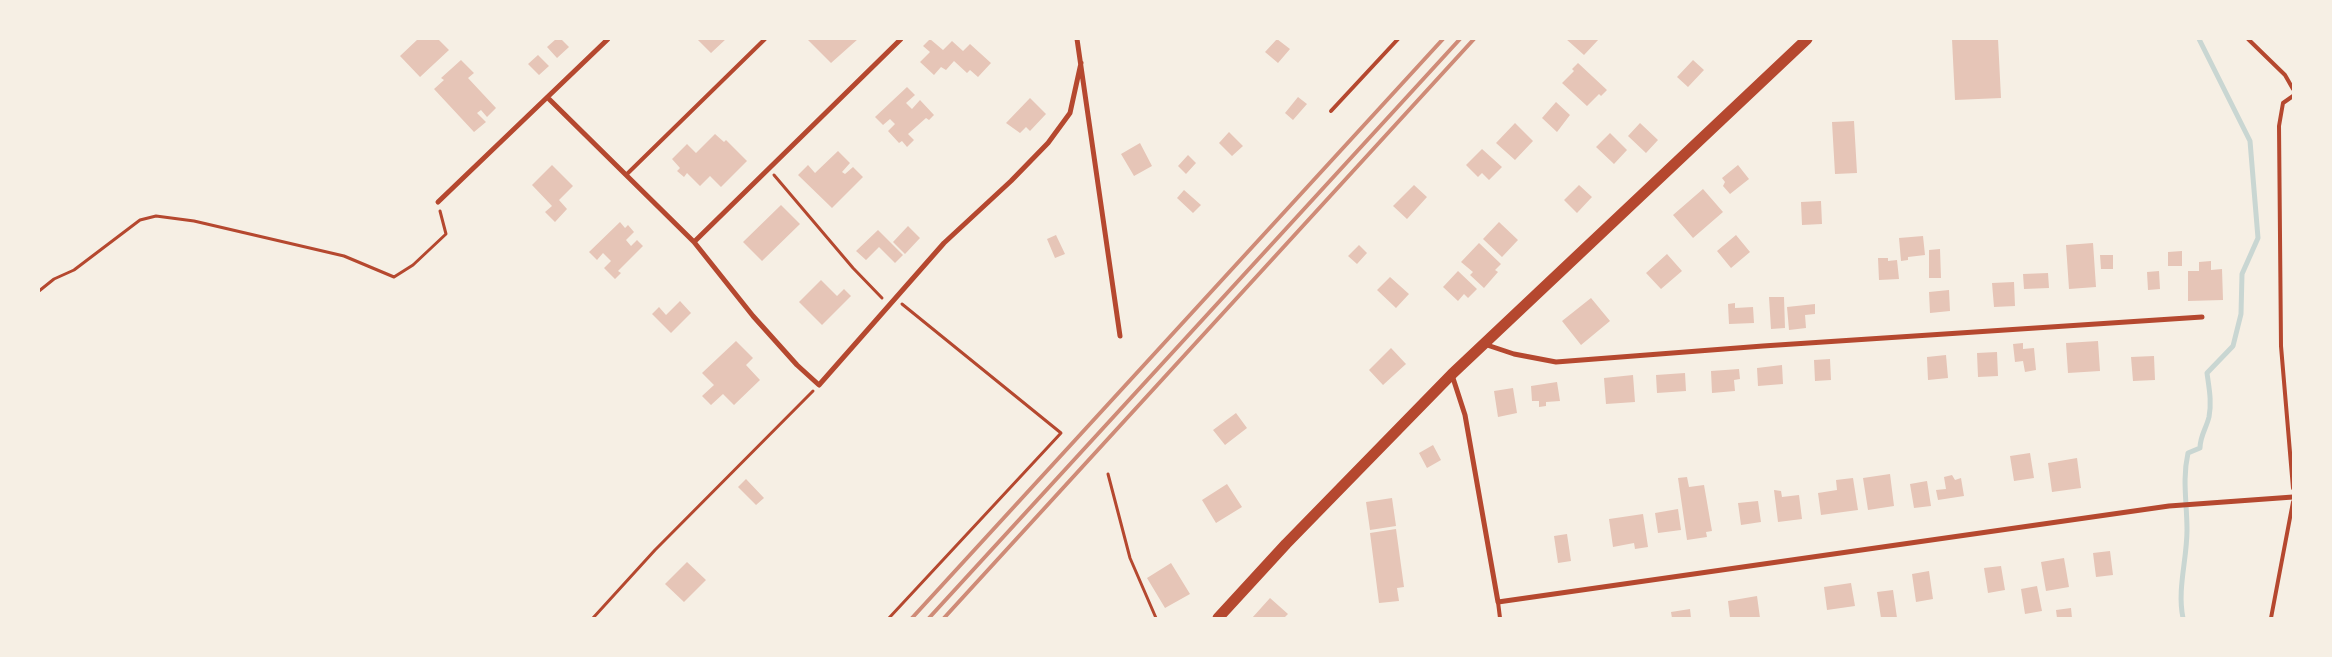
<!DOCTYPE html>
<style>
body{margin:0}
#map{position:relative;width:2332px;height:657px;overflow:hidden;background:#f6efe4;font-family:Lato,sans-serif}
canvas{display:block}
.frame{position:absolute;inset:0;border:40px solid #f6efe4;pointer-events:none}
</style>
<div id="map">
<canvas width="2332" height="657"></canvas>
<div class="frame"></div>
</div>
<script>
const ctx = document.querySelector('canvas').getContext('2d');
ctx.lineJoin = 'round';
function stroke(path, color, width, dash) {
  ctx.strokeStyle = color;
  ctx.lineWidth = width;
  ctx.lineCap = dash ? 'butt' : 'round';
  ctx.setLineDash(dash || []);
  ctx.stroke(path);
}
function paint(path, color) {
  ctx.fillStyle = color;
  ctx.fill(path, 'evenodd');
}
stroke(new Path2D(`
 M2183 618C2177 589 2187 560 2187 530 2187 503 2182 480 2188 453L2200 448C2200 436 2206 429 2209 417 2212 402 2209 388 2207 373L2233 346 2241 314 2242 274 2258 238 2250 141 2199 39`), '#c9d6d2', 5);
paint(new Path2D(`
 M418 39H438L449 50 420 77 400 56Z
 M556 39H561L569 47 557 58 547 47Z
 M697 39H726L711 53Z
 M807 39H858L831 63Z
 M930 39 943 50 952 41 963 51 970 44 991 63 978 77 970 70 967 73 954 61 946 70 941 67 934 75 920 62 930 52 923 46Z
 M1277 39 1290 49 1278 63 1265 52Z
 M1566 39H1599L1584 55Z
 M1952 39H1998L2001 98 1955 100Z
 M538 55 549 66 539 75 528 64Z
 M461 60 474 73 468 78 496 108 487 117 481 110 477 113 486 122 474 132 434 89 444 80 441 78Z
 M1693 60 1704 70 1688 87 1677 77Z
 M1578 63 1607 90 1601 96 1599 94 1587 106 1562 83 1574 71 1572 69Z
 M907 87 915 95 906 103 912 109 920 100 934 115 929 120 926 118 908 134 914 140 907 147 902 141 899 143 888 131 895 124 890 119 883 125 875 117Z
 M1298 97 1307 104 1293 120 1285 113Z
 M1030 98 1046 114 1030 131 1026 127 1020 133 1006 123Z
 M1556 102 1570 115 1557 132 1542 118Z
 M1854 121 1857 173 1835 174 1832 122Z
 M1515 123 1533 141 1515 160 1496 143Z
 M1640 123 1658 140 1646 153 1628 136Z
 M1229 132 1243 146 1232 156 1219 143Z
 M1610 133 1627 150 1614 164 1596 147Z
 M715 134 724 142 726 140 747 161 721 187 710 176 700 186 687 173 684 177 677 171 680 168 672 159 687 144 696 153Z
 M1140 143 1152 166 1134 176 1121 154Z
 M1482 149 1502 167 1489 180 1482 173 1478 177 1466 165Z
 M838 151 850 163 842 172 845 174 853 167 863 177 832 208 798 175 808 165 815 173Z
 M1188 155 1196 163 1186 174 1178 166Z
 M552 165 573 186 559 200 567 209 555 222 545 212 552 206 532 185Z
 M1738 165 1749 179 1730 194 1723 186 1725 182 1722 178Z
 M1414 185 1427 197 1407 219 1393 206Z
 M1579 185 1592 197 1577 213 1564 200Z
 M1703 189 1723 212 1693 238 1673 215Z
 M1184 190 1201 205 1193 213 1177 198Z
 M1821 201 1822 224 1802 225 1801 202Z
 M781 205 800 224 762 261 743 242Z
 M620 222 625 228 628 225 634 232 626 240 631 246 637 240 643 246 618 271 621 273 615 279 604 268 611 261 603 253 597 260 589 252Z
 M1499 222 1518 240 1502 257 1483 239Z
 M908 226 920 238 905 254 893 242Z
 M878 230 903 255 895 263 879 247 866 260 856 251Z
 M1056 235 1065 254 1055 258 1047 239Z
 M1736 235 1750 252 1731 268 1717 251Z
 M1923 236 1925 255 1908 257V260L1901 261 1899 238Z
 M1479 243 1501 264 1495 270 1498 272 1484 288 1470 275 1473 272 1461 262Z
 M2093 243 2096 287 2069 289 2066 245Z
 M1359 245 1367 253 1357 264 1348 256Z
 M1940 249 1941 278H1929V250Z
 M2182 251V266H2168V252Z
 M1667 254 1682 271 1661 289 1646 273Z
 M2100 255H2113V269H2101Z
 M1878 258H1888V261L1897 260 1899 279 1879 280Z
 M2211 261V270L2222 269 2223 300 2188 301V271H2199V262Z
 M1458 271 1477 289 1468 298 1464 294 1458 301 1443 287Z
 M2159 271 2160 289 2148 290 2147 272Z
 M2048 273 2049 288 2024 289 2023 274Z
 M1390 277 1409 294 1396 308 1377 290Z
 M821 280 837 296 844 289 851 296 822 325 799 302Z
 M2014 282 2015 306 1994 307 1992 283Z
 M1949 290 1950 311 1930 313 1929 292Z
 M1769 297H1784L1785 328 1771 329Z
 M1591 298 1610 321 1581 345 1562 321Z
 M680 301 691 313 671 333 652 314 659 307 666 315Z
 M1735 303V308L1753 307 1754 323 1729 324 1728 304Z
 M1815 304V314L1805 315 1806 328 1789 330 1787 307Z
 M736 341 753 358 746 365 760 380 734 405 723 394 711 405 702 396 714 385 702 373Z
 M2098 341 2100 371 2068 373 2066 343Z
 M2023 343V349L2034 348 2036 370 2025 372 2023 361 2015 362 2013 344Z
 M1391 348 1406 364 1383 385 1369 370Z
 M1997 352 1998 376 1978 377 1977 353Z
 M1946 355 1948 378 1928 380 1927 357Z
 M2154 356 2155 380 2133 381 2131 357Z
 M1830 359 1831 380 1815 381 1814 360Z
 M1782 365 1783 384 1758 386 1757 368Z
 M1739 369 1740 379 1734 380 1735 391 1712 393 1711 371Z
 M1685 373 1686 391 1657 393 1656 375Z
 M1633 375 1635 402 1606 404 1604 378Z
 M1557 382 1560 401 1546 402V406L1539 407V401H1532L1531 386Z
 M1513 388 1517 413 1498 417 1494 391Z
 M1236 413 1247 428 1225 445 1213 430Z
 M1433 445 1441 460 1427 468 1419 453Z
 M2030 453 2034 478 2014 481 2010 456Z
 M2077 458 2081 488 2052 492 2048 463Z
 M1890 474 1894 506 1868 510 1863 478Z
 M1952 475 1955 480 1961 478 1964 496 1938 500 1936 490 1946 489 1944 477Z
 M1687 477 1689 487 1704 485 1712 531 1706 532 1707 537 1687 540 1678 478Z
 M1853 478 1858 510 1821 515 1818 493 1837 490 1836 480Z
 M746 479 764 498 756 505 738 487Z
 M1927 481 1931 506 1914 508 1910 484Z
 M1227 484 1242 507 1216 523 1202 500Z
 M1774 490 1781 491 1782 497 1799 495 1802 519 1778 522Z
 M1392 498 1396 526 1370 530 1366 502Z
 M1758 501 1761 522 1741 525 1738 503Z
 M1678 509 1681 530 1658 533 1655 513Z
 M1643 514 1648 547 1635 549 1634 543 1613 547 1609 519Z
 M1396 529 1404 587 1397 588 1399 601 1379 603 1370 533Z
 M1567 534 1571 561 1558 563 1554 536Z
 M2110 551 2113 575 2096 577 2093 553Z
 M2064 558 2069 587 2046 591 2041 562Z
 M687 562 706 580 684 602 665 584Z
 M1171 563 1190 594 1165 608 1147 578Z
 M2001 566 2005 590 1988 593 1984 568Z
 M1929 571 1933 599 1916 602 1912 574Z
 M1851 583 1855 606 1827 610 1824 587Z
 M2037 586 2042 611 2025 614 2021 589Z
 M1893 590 1897 618H1881L1877 592Z
 M1757 596 1760 618H1730L1728 601Z
 M1270 598 1288 614 1284 618H1252Z
 M2071 608 2072 618H2057L2056 610Z
 M1690 609 1691 618H1672L1671 612Z`), '#e6c5b7');
stroke(new Path2D(`
 M774 175 853 268 882 298
 M39 291 54 279 74 270 140 220 156 216 194 221 344 256 394 277 413 265 446 234 440 211
 M1108 474 1130 558 1156 618
 M593 618 655 550 813 391
 M889 618 1061 433 902 304`), '#b5482f', 3);
stroke(new Path2D(`
 M2248 39 2285 75 2293 89
 M2293 96 2283 103 2279 126 2281 346 2293 488
 M1331 111 1398 39
 M627 174 765 39
 M1498 602 1500 618
 M2271 618 2293 502`), '#b5482f', 4);
stroke(new Path2D(`
 M1077 39 1120 336
 M548 98 694 242 753 316 797 365 819 385 944 243 1011 181 1048 143 1070 113 1081 63
 M438 202 608 39
 M694 242 901 39
 M1484 344 1514 354 1556 362 1763 346 2202 317
 M1452 375 1465 415 1498 602 2169 506 2293 497`), '#b5482f', 5);
stroke(new Path2D(`
 M1218 618 1286 544 1452 374 1807 39`), '#b5482f', 11);
stroke(new Path2D(`
 M912 618 1443 39
 M929 618 1460 39
 M944 618 1474 39`), '#cf8b77', 4);
</script>
